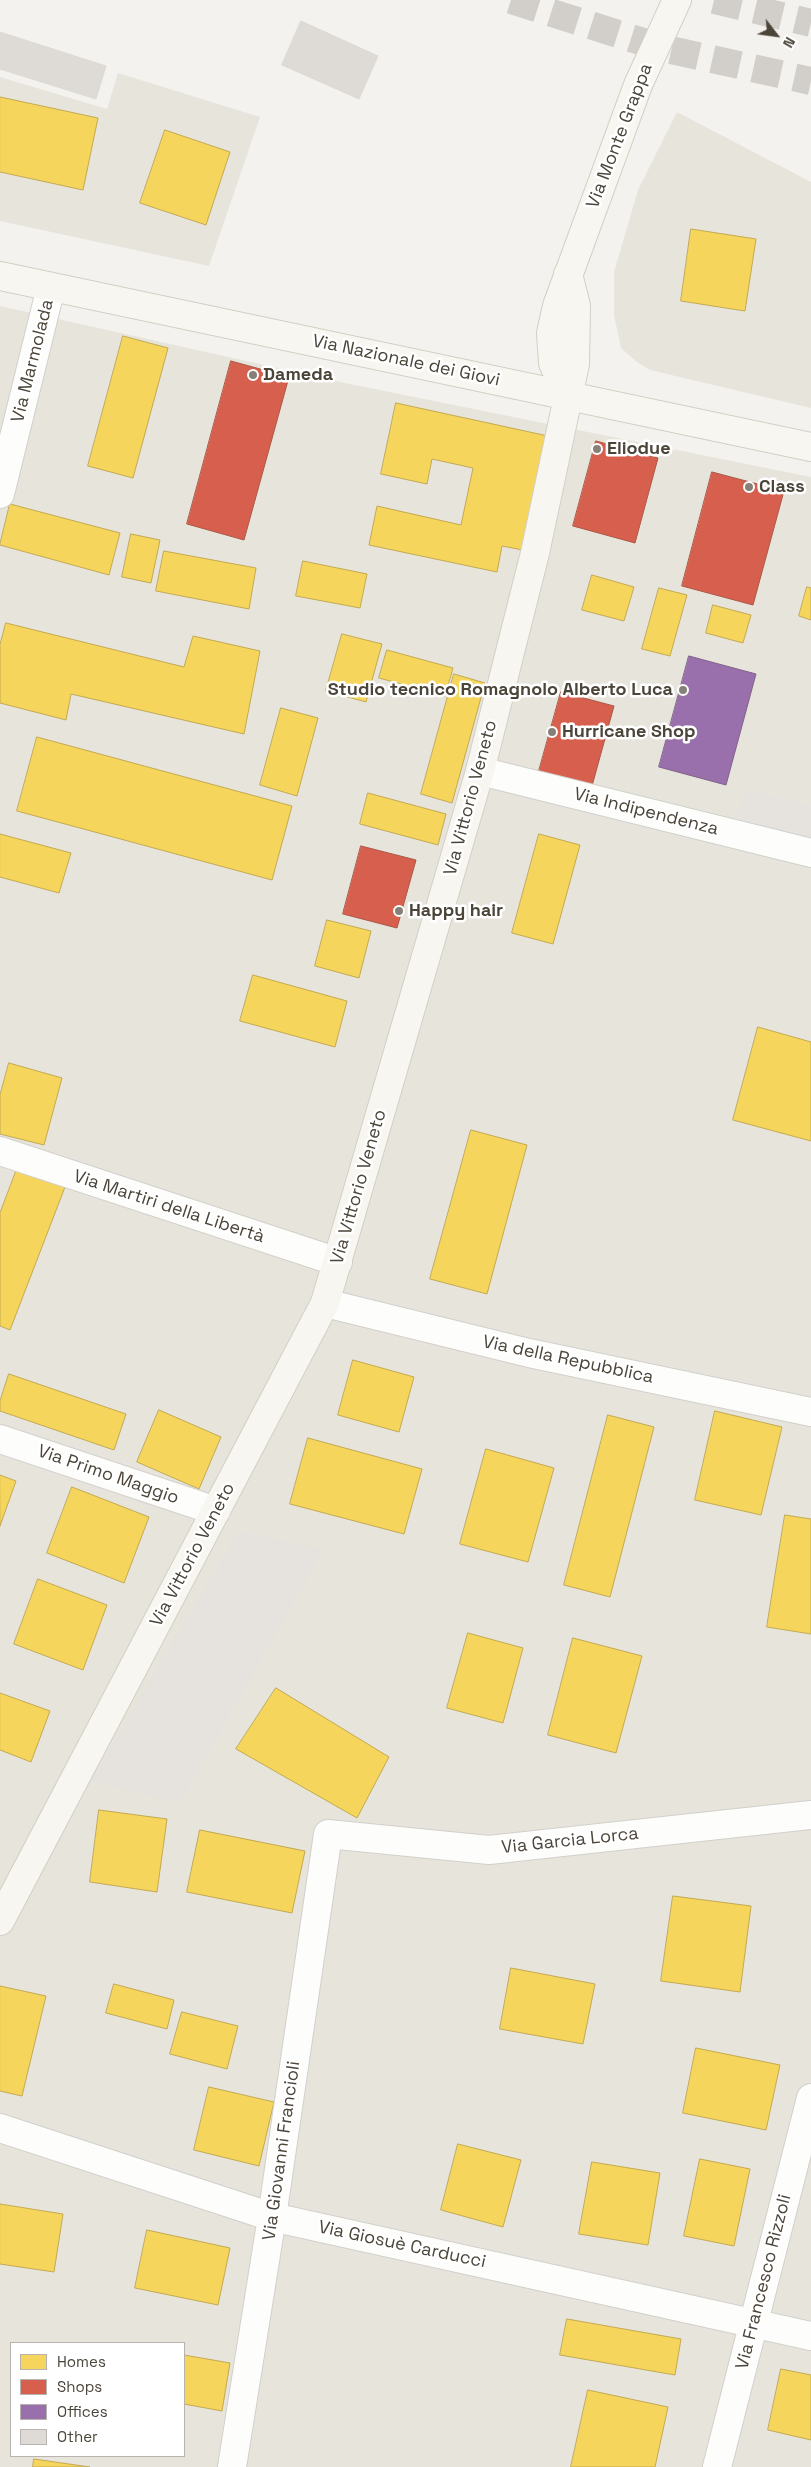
<!DOCTYPE html>
<meta charset="utf-8">
<style>
body{margin:0}
#map{position:relative;width:811px;height:2467px;overflow:hidden;background:#f4f2ee;font-family:"Space Grotesk",sans-serif}
canvas{display:block}
.legend{position:absolute;left:10px;top:2342px;width:175px;height:115px;box-sizing:border-box;background:#fff;border:1px solid #b7b4b0;margin:0;padding:6px 9px;list-style:none;font-size:15px;color:#4b4439}
.legend li{display:flex;align-items:center;gap:10px;height:25px}
.legend b{width:25px;border:1px solid #b7b4b0}
.north{position:absolute;left:751px;top:10px;width:50px;height:50px;-webkit-text-stroke:4px #fff;paint-order:stroke;rotate:120deg;font-size:14px;font-weight:700;line-height:20px;text-align:center;color:#4b4439}
.north::after{content:'';display:block;margin:auto;width:18px;height:22px;background:#4b4439;clip-path:polygon(50% 0,100% 100%,50% 72%,0 100%)}
</style>
<div id="map">
<canvas width="811" height="2467"></canvas>
<ul class="legend">
<li><b style="height:14px;background:#f6d55c"></b>Homes</li>
<li><b style="height:14px;background:#d6604d"></b>Shops</li>
<li><b style="height:14px;background:#9970ab"></b>Offices</li>
<li><b style="height:14px;background:#dedbd6"></b>Other</li>
</ul>
<div class="north">N</div>
</div>
<script>
const ctx = document.querySelector('canvas').getContext('2d');
ctx.lineJoin = 'round';
function paint(path, color) {
  ctx.fillStyle = color;
  ctx.fill(path, 'evenodd');
}
function stroke(path, color, width, dash) {
  ctx.strokeStyle = color;
  ctx.lineWidth = width;
  ctx.lineCap = dash ? 'butt' : 'round';
  ctx.setLineDash(dash || []);
  ctx.stroke(path);
}
function write(font, color, halo, rows, align = 'center') {
  ctx.font = font + ' "Space Grotesk",sans-serif';
  ctx.lineWidth = 5;
  ctx.setLineDash([]);
  ctx.textBaseline = 'middle';
  ctx.strokeStyle = halo;
  ctx.fillStyle = color;
  for (const [text, x, y, turn = 0] of rows) {
    ctx.save();
    ctx.translate(x, y);
    ctx.rotate((+turn || 0) * Math.PI / 180);
    ctx.textAlign = isNaN(turn) ? turn : align;
    if (halo) ctx.strokeText(text, 0, 0);
    ctx.fillText(text, 0, 0);
    ctx.restore();
  }
}
paint(new Path2D(`
 M118 73 260 117 209 266 0 221V77L107 109Z
 M677 112 811 182V408L650 370 637 362 621 348 614 315V272L638 190Z
 M0 306 345 383 811 477V2467H0ZM11 2343H184V2456H11Z`), '#e7e4dc');
paint(new Path2D(`
 M744 789 811 806V844L735 824Z
 M238 1532 324 1549 179 1804 91 1781Z`), '#e6e3df');
const homes = new Path2D(`
 M0 97 98 118 83 190 0 172Z
 M165 130 230 152 206 225 140 203Z
 M691 229 756 239 745 311 681 301Z
 M123 336 168 348 133 478 88 466Z
 M396 403 548 436 523 550 502 546 497 572 369 545 377 506 461 525 473 468 432 459 427 484 381 474Z
 M10 504 120 533 109 575 0 545Z
 M131 534 160 540 151 583 122 577Z
 M164 551 256 568 249 609 156 591Z
 M303 561 367 574 360 608 296 596Z
 M592 575 634 587 624 621 582 610Z
 M807 587 811 588V620L799 616Z
 M659 588 687 595 670 656 642 649Z
 M713 605 751 615 743 643 706 633Z
 M6 623 184 667 193 636 260 651 244 734 71 694 66 720 0 703V645Z
 M342 634 382 644 366 702 326 691Z
 M387 650 453 668 445 696 379 678Z
 M454 674 485 683 452 803 421 794Z
 M281 708 318 718 297 796 260 785Z
 M37 737 292 806 272 880 17 811Z
 M368 793 446 814 438 845 360 824Z
 M0 834 71 853 59 893 0 877Z
 M539 834 580 845 553 944 512 933Z
 M327 920 371 931 359 978 315 966Z
 M253 975 347 1001 335 1047 240 1021Z
 M758 1027 811 1042V1141L733 1120Z
 M9 1063 62 1078 44 1145 0 1134V1095Z
 M471 1130 527 1145 487 1294 430 1279Z
 M17 1169 65 1187 10 1330 0 1326V1213Z
 M353 1360 414 1377 399 1432 338 1415Z
 M9 1374 126 1414 114 1450 0 1411V1401Z
 M159 1410 221 1437 199 1489 137 1462Z
 M715 1411 782 1427 761 1515 695 1500Z
 M608 1415 654 1427 610 1597 564 1585Z
 M308 1438 422 1469 404 1534 290 1504Z
 M486 1449 554 1468 528 1562 460 1544Z
 M0 1475 16 1481 0 1526Z
 M72 1487 149 1517 124 1583 47 1553Z
 M785 1515 811 1519V1634L767 1627Z
 M38 1579 107 1605 83 1670 14 1644Z
 M468 1633 523 1648 503 1723 447 1708Z
 M573 1638 642 1656 616 1753 548 1735Z
 M276 1688 389 1757 357 1818 236 1749Z
 M0 1693 50 1711 31 1762 0 1750Z
 M99 1810 167 1819 157 1892 90 1882Z
 M200 1830 305 1851 292 1913 187 1892Z
 M673 1896 751 1906 740 1992 661 1981Z
 M511 1968 595 1984 583 2044 500 2029Z
 M114 1984 174 2000 167 2029 106 2013Z
 M0 1986 46 1996 22 2096 0 2091Z
 M182 2012 238 2026 227 2069 170 2054Z
 M696 2048 780 2065 766 2130 683 2113Z
 M209 2087 274 2102 259 2166 194 2150Z
 M458 2144 521 2160 503 2227 441 2210Z
 M700 2159 750 2169 734 2246 684 2236Z
 M592 2162 660 2173 648 2245 579 2234Z
 M0 2204 63 2214 54 2272 0 2264Z
 M147 2230 230 2248 218 2305 135 2288Z
 M567 2319 681 2339 675 2375 560 2355Z
 M184 2355 230 2363 222 2411 184 2404Z
 M781 2369 811 2375V2440L768 2430Z
 M588 2390 668 2407 655 2467H571Z
 M34 2459 90 2467H33Z`);
paint(homes, '#f6d55c');
stroke(homes, '#c3aa52', 1);
const shops = new Path2D(`
 M231 361 289 377 244 540 187 524Z
 M596 441 658 458 635 543 573 526Z
 M712 472 784 491 753 605 682 586Z
 M561 692 614 706 592 786 539 771Z
 M361 846 416 860 397 928 343 914Z`);
paint(shops, '#d6604d');
stroke(shops, '#ac5847', 1);
const offices = new Path2D(`
 M689 656 756 674 726 785 659 767Z`);
paint(offices, '#9970ab');
stroke(offices, '#826389', 1);
const building = new Path2D(`
 M301 21 378 56 359 99 282 65Z
 M0 32 106 66 96 99 0 69Z`);
paint(building, '#dedbd6');
stroke(building, '#dcd9d4', 1);
stroke(new Path2D(`
 M511 0 662 48 811 81
 M714 0 811 23`), '#d2cfca', 28, [28, 14]);
const street = new Path2D(`
 M0 494 51 287
 M480 771 811 853
 M0 1151 338 1262
 M325 1303 529 1353 811 1412
 M0 1439 216 1511
 M0 2128 272 2217 811 2336
 M232 2467 272 2217 328 1834 489 1850 811 1815
 M717 2467 811 2098`);
const secondary = new Path2D(`
 M0 276 811 447
 M568 396 553 363 551 333 557 306 638 85 677 0
 M0 1921 325 1303 480 771 535 553 575 364 576 306 568 274`);
stroke(street, '#d2d0cb', 30);
stroke(secondary, '#d3cfc5', 30);
stroke(street, '#fdfdfc', 28);
stroke(secondary, '#f7f6f1', 28);
for (const [x, y, r, color] of [
 [253,375,5,"#868178"],
 [597,449,5,"#868178"],
 [749,487,5,"#868178"],
 [683,690,5,"#868178"],
 [552,732,5,"#868178"],
 [399,911,5,"#868178"]
]) {
  const dot = new Path2D();
  dot.arc(x, y, r, 0, 2 * Math.PI);
  ctx.fillStyle = color;
  ctx.fill(dot);
  stroke(dot, '#fff', 2);
}
write('18px', '#4b4439', '#fff', [
 ["Via Monte Grappa",620,136,-69],
 ["Via Marmolada",33,361,-76],
 ["Via Nazionale dei Giovi",406,361,12],
 ["Via Vittorio Veneto",471,798,-75],
 ["Via Indipendenza",646,812,14],
 ["Via Vittorio Veneto",359,1187,-74],
 ["Via Martiri della Libertà",169,1207,18],
 ["Via della Repubblica",568,1360,12],
 ["Via Primo Maggio",108,1475,19],
 ["Via Vittorio Veneto",193,1555,-62],
 ["Via Garcia Lorca",570,1841,-6],
 ["Via Giovanni Francioli",282,2151,-82],
 ["Via Giosuè Carducci",402,2245,12],
 ["Via Francesco Rizzoli",764,2282,-76]
]);
write('bold 18px', '#4b4439', '#fff', [
 ["Dameda",263,375],
 ["Eliodue",607,449],
 ["Class",759,487],
 ["Studio tecnico Romagnolo Alberto Luca",673,690,"right"],
 ["Hurricane Shop",562,732],
 ["Happy hair",409,911]
], 'left');
</script>
